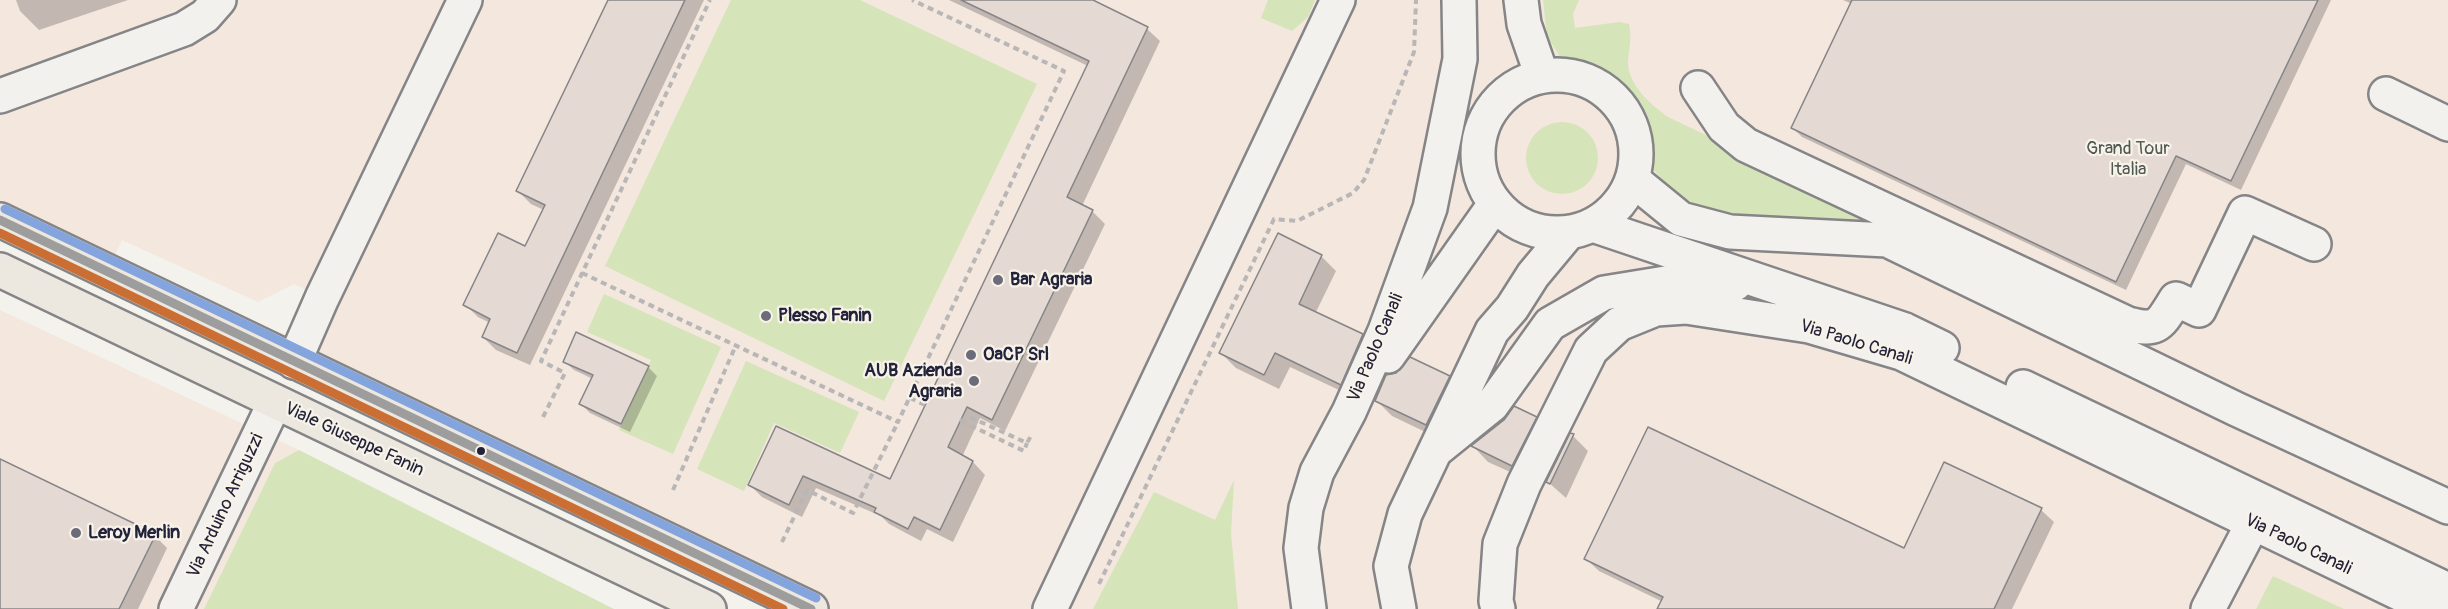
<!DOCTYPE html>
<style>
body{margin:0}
canvas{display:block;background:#f4f2ec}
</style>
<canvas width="2448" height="609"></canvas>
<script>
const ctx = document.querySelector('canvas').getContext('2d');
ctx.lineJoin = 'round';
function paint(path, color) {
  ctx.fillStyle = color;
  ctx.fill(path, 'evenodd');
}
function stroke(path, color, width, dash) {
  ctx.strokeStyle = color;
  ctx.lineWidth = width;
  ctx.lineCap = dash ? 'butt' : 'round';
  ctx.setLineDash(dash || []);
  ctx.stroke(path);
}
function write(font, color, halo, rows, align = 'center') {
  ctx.font = font + ' Pangolin,sans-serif';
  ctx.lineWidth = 4.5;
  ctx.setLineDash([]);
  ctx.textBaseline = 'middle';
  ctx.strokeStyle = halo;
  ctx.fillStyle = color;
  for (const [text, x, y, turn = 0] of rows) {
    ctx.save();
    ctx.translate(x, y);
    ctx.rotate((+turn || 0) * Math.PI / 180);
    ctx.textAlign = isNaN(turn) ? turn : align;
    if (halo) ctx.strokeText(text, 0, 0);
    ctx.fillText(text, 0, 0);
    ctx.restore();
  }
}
paint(new Path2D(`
 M0 0H2448V609H811L294 362 322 298 294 284 258 302 122 240 101 283 0 226Z
 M0 310 299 450 275 463 204 609H0Z`), '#f3e7de');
paint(new Path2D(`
 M731 0H860L1037 84 884 401 605 266Z
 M1268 0H1315L1308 17 1292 31 1261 18Z
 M1543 0H1579L1573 14 1575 28 1619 22 1629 24C1632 37 1629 48 1628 61 1627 84 1651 105 1668 117L1868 212 1872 217 1866 222 1716 216 1674 192 1650 166 1631 114 1618 93 1585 76 1564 63 1547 36Z
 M1526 158a36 36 0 1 1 72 0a36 36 0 1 1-72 0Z
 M604 294 721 347 673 454 619 430 651 360 587 332Z
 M746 361 859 412 840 453 774 423 744 491 697 469Z
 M299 450 614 609H204L275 463Z
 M1234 480 1231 533 1238 609H1093L1154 492 1215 520Z
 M2273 576 2344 609H2256Z`), '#d6e4b9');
paint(new Path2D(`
 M16 0H128L39 30 20 11Z
 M610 0H704L530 365 496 350 483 337 490 323 478 317 465 304 526 248 544 210 531 204 518 191Z
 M949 0H1089L1147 29 1160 41 1082 206 1092 211 1105 224 1005 431 980 418 962 457 973 462 985 475 953 542 927 529 921 541 889 524 881 516 816 488 802 517 762 497 750 485 776 428 891 481 1088 66Z
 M1843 0H2331L2241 190 2186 164 2126 290 1802 137 1793 128 1852 4Z
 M1321 256 1336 271 1315 314 1362 336 1377 350 1356 398 1290 367 1279 389 1236 368 1221 353Z
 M565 362 648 367 657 376 630 432 590 413 581 404 593 379 574 370Z
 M1449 377 1465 393 1442 440 1392 416 1376 400Z
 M1536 418 1551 434 1528 480 1488 462 1473 446Z
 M1573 436 1588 451 1566 498 1548 482Z
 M0 460 155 536 167 548 138 609H0Z
 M2041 510 2054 522 2012 609H1659L1663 602 1599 571 1586 559 1905 550Z`), '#0003');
const building = new Path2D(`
 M608 0H685L517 353 482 337 490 319 463 305 498 233 525 246 545 205 516 191Z
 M961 0H1093L1148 27 1067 197 1093 210 992 420 967 407 948 447 973 461 940 530 914 517 908 529 874 512 876 508 803 476 789 505 748 485 776 426 890 479 1089 61Z
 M1852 0H2318L2231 181 2176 156 2116 282 1791 128Z
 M1278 233 1322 255 1299 304 1363 334 1341 385 1275 353 1264 375 1219 353Z
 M576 332 649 366 621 424 579 404 593 375 563 362Z
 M1410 357 1450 376 1426 425 1375 401 1386 375 1396 373Z
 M1514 406 1537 417 1512 466 1471 446 1504 420Z
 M1648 427 1904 548 1944 462 2042 508 1994 609H1657L1663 597 1584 559Z
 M1570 433 1574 434 1550 484 1546 482Z
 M0 459 156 534 119 609H0Z`);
paint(building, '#e4d9d3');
stroke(building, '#858486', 1.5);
const minor = new Path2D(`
 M1521 0 1524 24 1542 76
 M1478 154a79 79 0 1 1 158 0a79 79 0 1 1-158 0Z
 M1698 88 1724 127 1746 145 2128 324C2159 332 2160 324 2176 299L2199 310 2245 213 2314 244
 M2386 94 2448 124
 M0 96 184 29 205 16 219 0
 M1632 179 1681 219 1730 232 1887 240 2236 409 2448 507
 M1593 225 1905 330 1942 348
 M1388 356 1495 204
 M294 362 322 298 465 0
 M2023 387 2448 590
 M1435 451 1492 405 1550 324 1604 293 1684 280 1735 284
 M176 609 275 402
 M1050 609 1338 0
 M1309 609 1301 548 1306 508 1317 472 1349 412 1385 331 1430 208 1460 59 1459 0
 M1399 609 1391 566 1405 514 1492 331 1512 308 1533 275 1568 233
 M1498 609 1496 601 1500 544 1524 484 1591 350 1619 324 1656 309 1686 307 1809 326 1901 353 2432 609
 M2208 609 2263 504`);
const major = new Path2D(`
 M0 220 811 609
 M0 270 709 609`);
stroke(minor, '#858486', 38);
stroke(major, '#858486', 38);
stroke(new Path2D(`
 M582 273 898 422 1064 71 912 0
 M910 398 925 405
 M543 417 565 373 541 361 710 0
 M960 421 972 418 1027 443 1032 434
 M961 421 1024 451 1027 443
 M673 490 736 345
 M782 542 807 490 853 513 898 422
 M1099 584 1274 219 1297 221 1353 193 1364 180 1414 52 1416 0`), '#b8b6b6', 4, [6, 4.5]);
stroke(minor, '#f2f1ed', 33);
stroke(major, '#ede8df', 33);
stroke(new Path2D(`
 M0 220 811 609`), '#9d9d9d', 9);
stroke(new Path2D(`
 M0 233 783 609`), '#cb6e33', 9);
stroke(new Path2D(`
 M5 209 816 598`), '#83a4dd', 9);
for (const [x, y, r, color] of [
 [998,280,6,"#6c6b79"],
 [766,316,6,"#6c6b79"],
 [971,355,6,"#6c6b79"],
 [974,381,6,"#6c6b79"],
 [481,451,5,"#22223b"],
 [76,533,6,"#6c6b79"]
]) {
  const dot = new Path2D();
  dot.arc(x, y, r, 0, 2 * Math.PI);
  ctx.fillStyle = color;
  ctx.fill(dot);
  stroke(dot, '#f7f3e8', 2);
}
write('18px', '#515954', '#f7f3e8', [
 ["Grand Tour",2128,149],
 ["Italia",2128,170]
]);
write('bold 18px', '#22223b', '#f7f3e8', [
 ["Bar Agraria",1010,280],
 ["Plesso Fanin",778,316],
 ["OaCP Srl",983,355],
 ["AUB Azienda",962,371,"right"],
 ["Agraria",962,392,"right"],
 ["Leroy Merlin",88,533]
], 'left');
write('18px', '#22223b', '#f7f3e8', [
 ["Via Paolo Canali",1856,343,17],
 ["Via Paolo Canali",1376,348,-67],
 ["Viale Giuseppe Fanin",354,440,25],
 ["Via Arduino Arriguzzi",226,506,-65],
 ["Via Paolo Canali",2298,545,26]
]);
</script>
